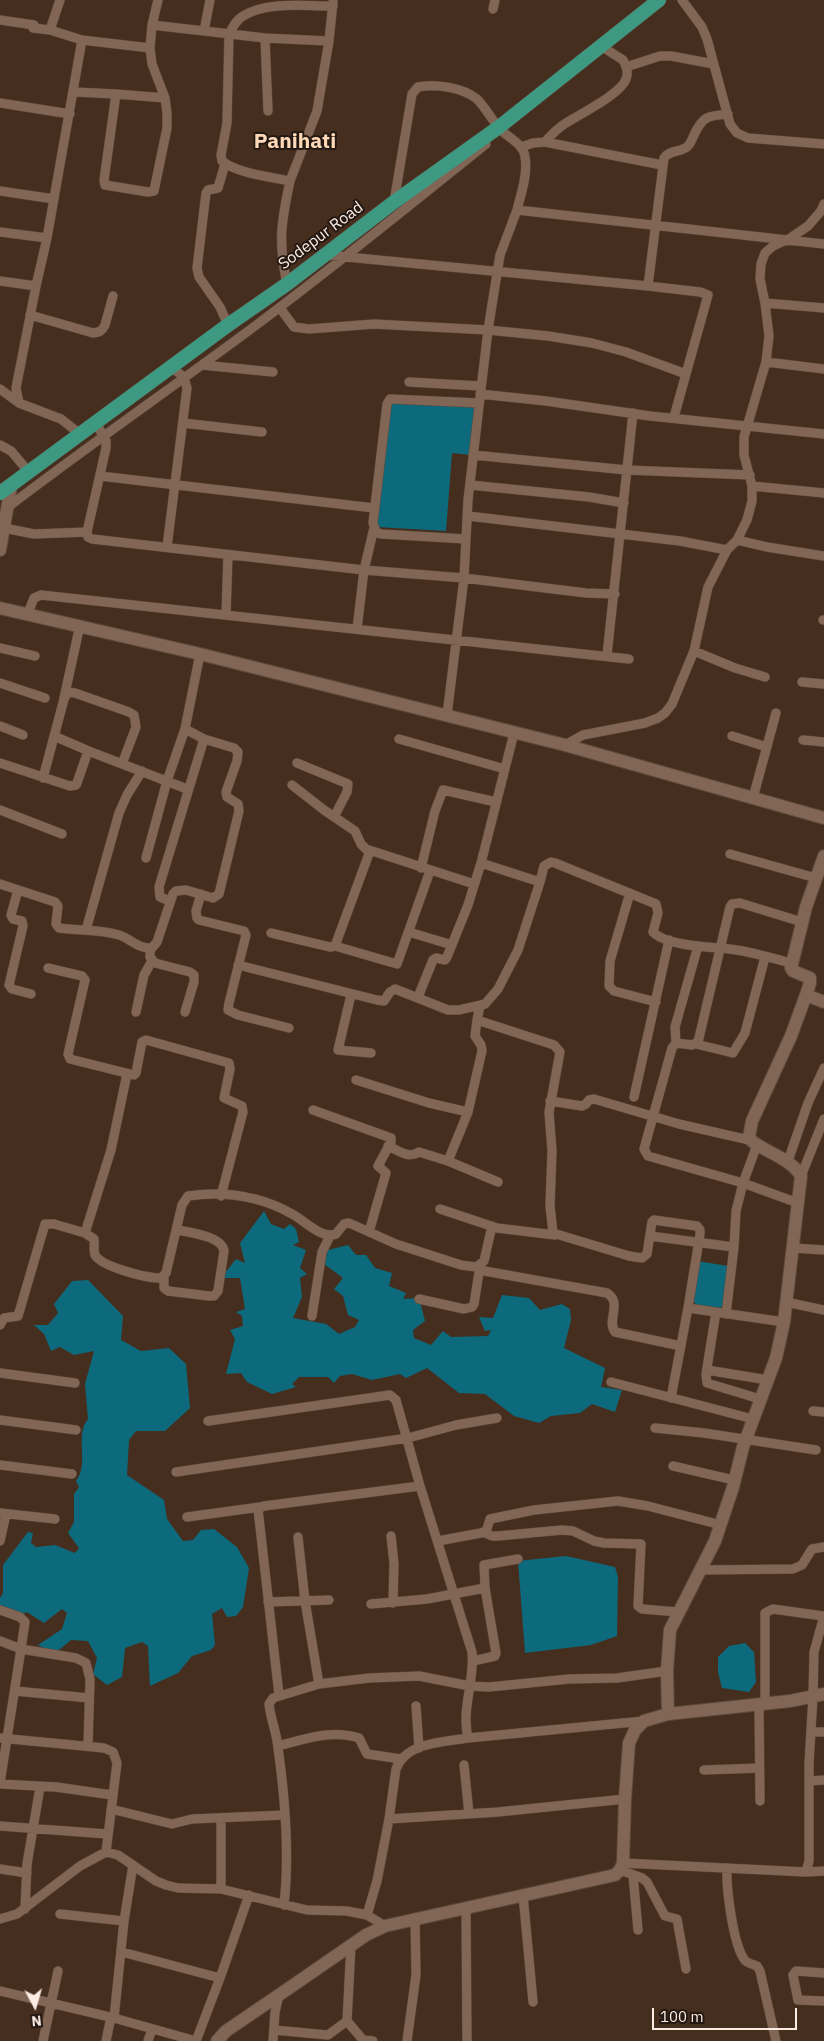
<!DOCTYPE html>
<style>
body{margin:0}
#map{position:relative;width:824px;height:2041px;overflow:hidden;background:#462e1f;font-family:"IBM Plex Sans",sans-serif}
canvas{display:block}
.north{position:absolute;left:10px;top:1981px;width:50px;height:50px;-webkit-text-stroke:4px #241912;paint-order:stroke;rotate:174deg;font-size:14px;font-weight:700;line-height:20px;text-align:center;color:#fcece3}
.north::after{content:'';display:block;margin:auto;width:18px;height:22px;background:#fcece3;clip-path:polygon(50% 0,100% 100%,50% 72%,0 100%)}
.scale{position:absolute;left:652px;top:2008px;width:145px;height:22px;box-sizing:border-box;border:2px solid #fcece3;border-top:0;padding-left:6px;font-size:15px;line-height:18px;white-space:nowrap;color:#fcece3;-webkit-text-stroke:4px #241912;paint-order:stroke}
</style>
<div id="map">
<canvas width="824" height="2041"></canvas>
<div class="north">N</div>
<div class="scale">100 m</div>
</div>
<script>
const ctx = document.querySelector('canvas').getContext('2d');
ctx.lineJoin = 'round';
function paint(path, color) {
  ctx.fillStyle = color;
  ctx.fill(path, 'evenodd');
}
function stroke(path, color, width, dash) {
  ctx.strokeStyle = color;
  ctx.lineWidth = width;
  ctx.lineCap = dash ? 'butt' : 'round';
  ctx.setLineDash(dash || []);
  ctx.stroke(path);
}
function write(font, color, halo, rows, align = 'center') {
  ctx.font = font + ' "IBM Plex Sans",sans-serif';
  ctx.lineWidth = 4;
  ctx.setLineDash([]);
  ctx.textBaseline = 'middle';
  ctx.strokeStyle = halo;
  ctx.fillStyle = color;
  for (const [text, x, y, turn = 0] of rows) {
    ctx.save();
    ctx.translate(x, y);
    ctx.rotate((+turn || 0) * Math.PI / 180);
    ctx.textAlign = isNaN(turn) ? turn : align;
    if (halo) ctx.strokeText(text, 0, 0);
    ctx.fillText(text, 0, 0);
    ctx.restore();
  }
}
paint(new Path2D(`
 M390 403 477 404 471 455 452 453 446 531 377 527Z
 M264 1211 271 1224 284 1229 290 1224 296 1229 299 1242 293 1245 306 1250 300 1268 307 1274 300 1278 302 1297 293 1318 326 1324 339 1334 355 1327 359 1320 348 1315 343 1296 334 1289 343 1278 324 1264 328 1250 348 1245 356 1255H366L375 1268 392 1273 389 1286 406 1293 403 1299 419 1298 425 1321 413 1330 414 1338 431 1345 443 1331 451 1337 488 1336 491 1330 485 1331 479 1317 493 1318 502 1295 529 1298 540 1310 562 1304 570 1309 571 1320 564 1348 605 1368 601 1387 622 1390 615 1412 592 1404 580 1413 551 1416 539 1423 514 1416 485 1394 459 1393 427 1368 406 1378 400 1374 372 1380 352 1374 340 1376 334 1383 328 1377H299L292 1384 296 1387 272 1394 247 1382 241 1373 226 1374 235 1339 230 1330 243 1326 242 1316 236 1312 245 1309 240 1278H221L236 1259 245 1263 240 1243Z
 M697 1261 728 1266 724 1305 717 1310 697 1306 691 1297Z
 M88 1280 123 1316 121 1340 141 1351 169 1348 186 1364 190 1408 165 1431H136L129 1440 127 1475 164 1500 167 1519 183 1541 193 1540 201 1530 214 1529 237 1547 249 1568 243 1607 236 1616 227 1617 222 1608 212 1614 215 1645 211 1650 192 1656 178 1673 150 1686 148 1646 142 1642 125 1648 122 1677 107 1685 93 1674 97 1658 88 1641 71 1640 54 1654 38 1645 62 1629 67 1613 62 1609 44 1623 27 1612 18 1616 10 1608 0 1607V1598L3 1593V1565L28 1532 33 1533 31 1543 36 1547 55 1545 75 1553 79 1548 68 1533 74 1522V1494L79 1487 76 1481C90 1463 74 1436 88 1419L85 1384 94 1351 74 1355 60 1347 51 1351 44 1334 34 1325H48L58 1313 54 1304 72 1281Z
 M566 1556 615 1567 618 1577 617 1636 591 1645 525 1653 518 1561Z
 M745 1643 754 1652 756 1682 749 1692 722 1688 718 1672V1657L729 1646Z`), '#0d6a7d');
const street = new Path2D(`
 M682 0 702 27 707 39 730 124 737 133 748 138 824 144
 M493 9 495 0
 M0 20 34 25 33 28 50 30
 M152 25 265 38 329 41 317 111 290 181
 M204 31 210 0
 M265 38 268 111
 M82 40 150 48 152 25 158 0
 M329 41 333 2
 M626 67 660 56H671L714 64
 M74 92 116 94 104 180 105 185 148 192 154 191 167 128V113L165 98 152 64 150 48
 M116 94 165 98
 M0 103 70 114
 M545 142C551 135 558 128 566 123 580 114 621 94 626 79 629 72 626 66 623 60L601 46
 M521 147 533 143 545 142 662 165
 M225 164 218 188 208 190 206 193 197 268 199 277 220 307 228 325
 M0 191 54 199
 M394 202 412 94 418 87C436 84 462 87 477 99 487 109 493 123 503 132 512 139 524 146 525 157 528 174 521 194 517 210L824 244
 M0 232 47 238
 M326 255 648 286 664 158C670 149 681 153 688 146 691 143 692 139 694 135 703 116 707 116 728 114
 M0 281 36 286 16 388 19 403 61 419 80 434
 M287 284C278 242 281 223 290 181 271 177 236 173 222 161L221 155 227 123 229 34C233 27 236 20 243 16 266 1 307 6 333 6
 M36 286 47 238 82 40 50 30 60 0
 M648 286 700 292 708 295 674 417
 M765 303 824 308
 M280 308 294 327 309 329 374 324 488 330 548 336 592 343 626 352 686 374
 M30 315 93 333C100 332 102 331 105 325L113 296
 M766 362 824 369
 M202 365 273 372
 M409 382 481 386
 M0 389 19 403
 M480 394 546 401 650 416 824 434
 M96 423 106 441V448L87 532 88 537 92 539 364 570 464 578 586 593 615 594
 M183 423 262 432
 M0 445 11 451 29 472
 M473 455 627 470 750 475
 M100 476 374 508
 M470 485 589 497 624 503
 M752 486 824 493
 M8 507C89 445 173 387 255 326 334 267 410 205 486 144
 M468 516 680 541 727 550
 M4 528 34 534 87 532
 M466 539 381 534 376 532 373 523 387 404 390 399 479 403
 M737 540 767 547 824 556
 M167 547 187 388C184 376 181 373 170 368
 M28 613 34 598 41 595 629 659
 M226 615 228 555
 M823 620H824
 M357 629 364 570 374 528
 M0 648 35 656
 M694 651 735 668 765 677
 M607 655 633 413
 M802 682 824 684
 M0 683 45 698
 M64 698 80 625
 M447 715 464 578 468 500 488 330 500 255 517 210
 M0 726 23 735
 M514 733 481 863 540 882 544 866 551 862 555 863 656 904 658 913 653 932C666 946 711 947 729 949 750 951 771 958 791 963
 M54 736 91 752
 M732 736 767 747
 M399 739 505 769
 M803 740 824 742
 M565 745 583 735 645 723 658 718 665 713 672 704 694 651 708 587 727 550 737 540 747 520 752 501V486L744 455V437L766 362 769 336 765 303 760 279 761 264 765 253 773 246 789 239 808 226 821 211 824 204
 M0 763 70 786 76 785 77 783 87 754 91 752 187 789
 M297 763 348 784 347 792 334 817
 M43 778 64 699 68 692 75 693 129 712 134 715 136 727 122 764
 M292 785 324 810 355 831 361 844 366 849 474 884
 M753 798 776 713
 M0 810 62 834
 M730 854 816 878
 M146 858 167 781 185 729
 M421 868 435 811 443 790 496 802
 M0 884 55 902 58 906 56 924 59 928C78 931 100 929 119 935 131 939 138 949 152 948L157 942 173 894 176 891 186 890 213 898 219 894 239 811 238 804 227 797 226 792 237 761 238 752 234 748 204 739 185 729 200 654
 M18 890 11 915 13 919 22 921 23 926 9 985 12 989 31 994
 M630 893 610 961 609 986 614 991 656 1002
 M201 894 196 911 197 918 199 920 244 931 246 935 229 1003 228 1010 238 1015 289 1028
 M170 901 160 897 159 887 204 739
 M86 930 119 813 127 795 142 771
 M409 932 452 945
 M271 933 330 947 335 946 370 851
 M335 946 397 964 430 871
 M150 948V957L155 963 190 972 194 975V982L185 1012
 M238 965 377 1000 384 1001 390 992 395 989 448 1010H459L485 1004 498 989 518 950 540 882
 M48 968 82 976 85 980 68 1054 70 1059 134 1075 136 1073 142 1042 146 1040 229 1063 230 1069 224 1098 242 1106 243 1112 221 1196
 M351 995 338 1050 371 1053
 M418 997 433 960 436 958 445 960 447 957 468 905 481 863
 M480 1006 477 1020 554 1045 560 1052 549 1112 552 1151 550 1206 553 1233 629 1256 642 1258 647 1254 652 1222 654 1220 697 1226 700 1230V1234L688 1308 784 1322
 M136 1012 144 975 152 961
 M477 1020 475 1036 481 1045 482 1051 468 1112 448 1161 498 1182
 M676 1043 675 1027 698 946
 M696 1044 733 1053 745 1033 765 957
 M356 1080 429 1103 468 1112
 M634 1097 669 940
 M550 1101 582 1106 586 1104 589 1100 594 1099 679 1124 749 1140
 M313 1110 391 1138V1142L378 1166 386 1173 369 1232
 M757 1145 743 1183 648 1156 644 1149 672 1048 676 1043 692 1045 698 1042 730 907 732 904 740 903 802 922
 M388 1146C400 1151 408 1159 419 1152L448 1161
 M788 1161 808 1103 824 1068
 M801 1176 824 1119
 M440 1209 497 1228 555 1235
 M85 1233 94 1239C95 1244 93 1250 95 1255 102 1267 144 1277 157 1278H161L166 1273 182 1205 188 1196C224 1191 260 1196 292 1214 304 1220 322 1240 336 1234L344 1224 349 1223 396 1244 461 1265 476 1267 484 1261 492 1226
 M650 1236 734 1247
 M793 1248 824 1250
 M479 1270 607 1293C623 1303 606 1320 615 1332L681 1346
 M164 1276V1288L168 1291 209 1296H214L218 1291 224 1251C222 1236 191 1233 178 1230
 M419 1299 464 1309 472 1307 474 1304 480 1266
 M786 1302 824 1310
 M716 1312 706 1374 707 1383 760 1399
 M726 1314 734 1247 736 1211 743 1183 798 1203
 M312 1316 322 1252 330 1236
 M0 1325 4 1318 18 1316 45 1224H54L85 1233 111 1150 127 1074
 M707 1370 768 1380
 M0 1373 75 1383
 M611 1382 753 1419
 M671 1398 688 1308
 M813 1411 824 1412
 M0 1420 76 1430
 M208 1421 390 1395 396 1400 420 1486 472 1652C475 1681 461 1708 468 1738L644 1721
 M655 1428 704 1433 816 1450
 M0 1465 72 1474
 M673 1466 734 1480
 M176 1472 408 1438 456 1425 497 1418
 M0 1513 55 1519
 M187 1517 260 1507
 M483 1532 492 1536H498L562 1530 573 1531 594 1541 604 1543 641 1544 638 1606 642 1609 678 1612
 M391 1536 394 1564 393 1603
 M298 1537 305 1601 319 1684
 M0 1541 6 1514
 M438 1541 486 1532 490 1519 534 1510 618 1501 648 1506 721 1525
 M701 1570 793 1569 802 1565 812 1549 824 1547
 M268 1602 329 1600
 M371 1604 427 1599 485 1588
 M0 1610 20 1617 25 1622 21 1649 76 1658 86 1663 90 1679 88 1746
 M0 1641 21 1649 0 1783
 M473 1661 495 1656 496 1653 485 1588 484 1565 518 1559
 M15 1691 89 1698
 M279 1695 258 1509 264 1506 420 1486
 M765 1703V1613L773 1609 823 1616
 M759 1704 760 1801
 M416 1706 419 1748
 M811 1732H824
 M0 1738 104 1748 113 1752 117 1763 106 1852
 M278 1746C305 1739 331 1729 359 1738L367 1754 401 1759
 M464 1765 469 1814
 M704 1770 759 1768
 M809 1781 824 1780
 M0 1784 56 1787 112 1795
 M111 1809 172 1824 192 1819 285 1815
 M389 1819 498 1812 625 1799
 M0 1826 107 1834
 M623 1863 806 1872 809 1861V1764L813 1696 814 1652 824 1616
 M727 1868C726 1888 733 1943 744 1959 747 1964 753 1964 757 1966L760 1971 776 2041
 M0 1869 27 1873
 M620 1870 642 1878 647 1882 665 1916 677 1919 686 1969
 M806 1872 824 1871
 M633 1875 638 1930
 M221 1889V1818
 M523 1895 533 2002
 M284 1905C290 1851 285 1795 277 1741 275 1728 270 1716 269 1704L273 1698 319 1684 369 1678 419 1676 470 1686 489 1687 569 1679 617 1678 667 1671
 M466 1907 467 2041
 M25 1909 27 1864 40 1787
 M60 1914 124 1921 133 1865
 M367 1915 377 1881 389 1819 396 1769C406 1742 443 1742 468 1738
 M0 1919 17 1914 80 1866 106 1852 118 1855 156 1881 166 1885 178 1888 221 1889 307 1910 347 1911 367 1915 385 1926
 M122 1952 220 1978 249 1895
 M824 1973 796 1971 793 1975 798 2000 824 2001
 M0 1991 114 2018 196 2041
 M114 2018 124 1921
 M347 2021 351 1945
 M274 2030 328 2035 347 2021 363 2040 373 2041
 M43 2041 58 1971
 M106 2041 111 2017
 M148 2041 152 2029
 M196 2041 220 1978
 M273 2041 275 2012 279 1995
 M407 2041 416 1975 415 1918`);
const secondary = new Path2D(`
 M0 550 11 486
 M0 608 200 654 565 745 824 818
 M824 856 806 907 791 968 793 971 810 978V983L806 995 824 1002
 M668 1714 667 1671 670 1630 715 1541 733 1487 743 1447 776 1358 784 1322 801 1176C790 1156 753 1148 749 1137L752 1121 791 1036 806 995
 M217 2041 226 2031 279 1995 366 1935 385 1926 615 1875 620 1870 623 1863 625 1799 629 1743 635 1730 644 1721 668 1714 790 1701 824 1694`);
const primary = new Path2D(`
 M0 493 228 325 287 284 394 202 499 127 659 0`);
stroke(street, '#5d493c', 10);
stroke(secondary, '#5d493c', 14);
stroke(primary, '#5d493c', 15);
stroke(street, '#816655', 9);
stroke(secondary, '#816655', 12);
stroke(primary, '#3e9982', 14);
write('16px', '#fcece3', '#241912', [
 ["Sodepur Road",321,236,-37]
]);
write('bold 21px', '#fed9b8', '#241912', [
 ["Panihati",295,142]
]);
</script>
